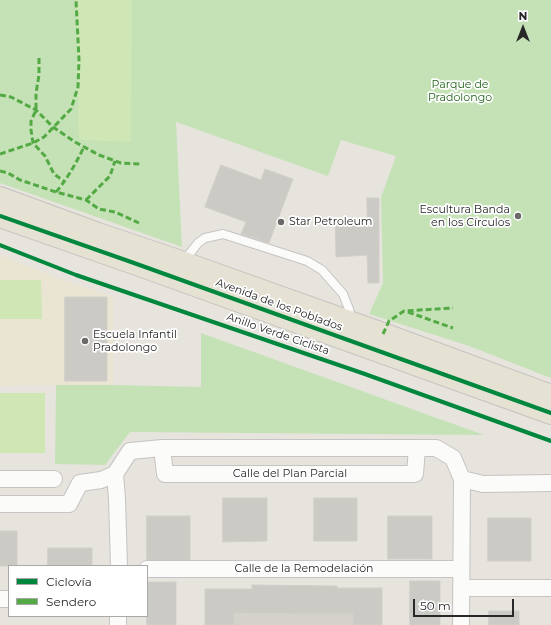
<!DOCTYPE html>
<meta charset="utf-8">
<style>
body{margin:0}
#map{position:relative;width:551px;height:625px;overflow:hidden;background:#e7e4de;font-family:Montserrat,sans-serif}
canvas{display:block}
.legend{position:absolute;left:8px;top:565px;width:140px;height:52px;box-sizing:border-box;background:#fff;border:1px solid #a9a9a9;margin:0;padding:5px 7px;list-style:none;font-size:12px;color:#282828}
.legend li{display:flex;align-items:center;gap:8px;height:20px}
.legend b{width:20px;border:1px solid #a9a9a9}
.north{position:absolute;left:503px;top:8px;width:40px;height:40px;-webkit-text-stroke:3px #fff;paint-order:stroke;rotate:0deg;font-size:11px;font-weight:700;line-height:16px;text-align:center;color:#282828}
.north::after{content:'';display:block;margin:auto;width:14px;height:18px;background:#282828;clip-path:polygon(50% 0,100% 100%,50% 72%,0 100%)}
.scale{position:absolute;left:413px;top:599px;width:101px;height:18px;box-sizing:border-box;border:2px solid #282828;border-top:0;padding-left:5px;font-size:12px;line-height:14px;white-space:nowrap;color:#282828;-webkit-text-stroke:3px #fff;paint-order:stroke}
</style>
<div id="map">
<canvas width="551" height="625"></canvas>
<ul class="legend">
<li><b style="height:5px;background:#00873e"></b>Ciclovía</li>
<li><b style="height:5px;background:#53aa44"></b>Sendero</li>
</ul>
<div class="north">N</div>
<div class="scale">50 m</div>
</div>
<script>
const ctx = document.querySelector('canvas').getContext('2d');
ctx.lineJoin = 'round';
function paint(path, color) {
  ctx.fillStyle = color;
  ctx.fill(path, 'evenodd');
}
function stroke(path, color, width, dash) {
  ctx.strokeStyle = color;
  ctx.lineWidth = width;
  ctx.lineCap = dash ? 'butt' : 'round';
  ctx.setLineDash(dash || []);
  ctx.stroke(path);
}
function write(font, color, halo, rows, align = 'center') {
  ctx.font = font + ' Montserrat,sans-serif';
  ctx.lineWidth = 3.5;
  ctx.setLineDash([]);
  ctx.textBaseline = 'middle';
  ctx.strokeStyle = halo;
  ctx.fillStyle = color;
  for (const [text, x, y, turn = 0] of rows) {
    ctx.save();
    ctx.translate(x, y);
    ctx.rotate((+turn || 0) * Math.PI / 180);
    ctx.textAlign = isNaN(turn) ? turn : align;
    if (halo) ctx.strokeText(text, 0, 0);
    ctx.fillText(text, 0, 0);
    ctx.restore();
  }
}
paint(new Path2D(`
 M0 255 55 277 113 297V385L0 386Z`), '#eae5d2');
paint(new Path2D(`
 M0 0H551V378L469 346 369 314 383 283 381 197 396 156 341 140 328 176 176 122 182 247 0 183Z
 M201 333 484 435 130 432 105 465 55 464 56 385H113L201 387Z`), '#c5e2b7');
paint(new Path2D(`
 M76 0H132L131 142 79 140Z
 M0 280H41L42 319H0Z
 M0 393H45V453H0Z`), '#cfe6b5');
paint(new Path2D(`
 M234 613 353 614V625H234Z`), '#d5d2cc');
const building = new Path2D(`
 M221 165 261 180 265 169 293 179 269 243 241 234 246 222 205 207Z
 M367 198H379V283H368L367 255 336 257 335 219 367 218Z
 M65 297H107V381H65Z
 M223 498H267V541L223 542Z
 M314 498H357V541H314Z
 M147 516H190V560H147Z
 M388 516H432V559H388Z
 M488 518H531V561H488Z
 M0 531H17V566H0Z
 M48 548H92V566H48Z
 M410 581H440V625H410Z
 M147 582H176V625H147Z
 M252 585 337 586V588H382V625H353V614L234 613V625H205V589H252Z
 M489 611H519V625H489Z`);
paint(building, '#cccac5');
stroke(building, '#d2cfca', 1);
const service = new Path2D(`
 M182 261 191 252 198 243 205 238 223 234 307 261 322 270 343 294 349 309 351 321`);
const minor = new Path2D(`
 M162 448 165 474H415L417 448
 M115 474 117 499 119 566
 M0 479H54
 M462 479 483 484 551 483
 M0 504H69L80 483 101 480 115 474 130 451 162 448H436L453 458 462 479 461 625
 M147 569H461
 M461 588H551
 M0 599H9
 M118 625V616`);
const primary = new Path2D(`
 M0 198 98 234 181 262 383 334 551 396
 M0 216 134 263 551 413`);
stroke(service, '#c5c3c3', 10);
stroke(minor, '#c5c3c3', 18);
stroke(primary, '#c3c2c0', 24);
stroke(service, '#fbfbfa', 8);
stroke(minor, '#fbfbfa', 16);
stroke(primary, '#e5e2d3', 22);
stroke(new Path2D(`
 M39 58V75L36 93V110L31 121V130L33 143 45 156 54 174 65 182
 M0 95 11 97 36 110 53 127 75 142 99 155 121 163 140 164
 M0 154 33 143 44 137 71 109 78 87 79 60 76 0
 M0 171 8 173 20 180 56 192 86 200 99 209 115 212 139 223
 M56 192C68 178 76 163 84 147
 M86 200 110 176 115 161
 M408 312 453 328
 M383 334 389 321 404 311 453 308`), '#53aa44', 3, [6, 3]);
stroke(new Path2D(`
 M0 216 134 263 551 413
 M0 245 76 275 362 373 551 441`), '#00873e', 4);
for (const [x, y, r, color] of [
 [518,216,4,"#6b6a68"],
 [281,222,4,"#6b6a68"],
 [85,341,4,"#6b6a68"]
]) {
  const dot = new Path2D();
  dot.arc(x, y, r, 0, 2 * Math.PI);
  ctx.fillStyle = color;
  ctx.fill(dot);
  stroke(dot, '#fff', 1.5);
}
write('11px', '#22641a', '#fff', [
 ["Parque de",460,85],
 ["Pradolongo",460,98]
]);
write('11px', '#282828', '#fff', [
 ["Escultura Banda",510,210,"right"],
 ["en los Círculos",510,223,"right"],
 ["Star Petroleum",289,222],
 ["Escuela Infantil",93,335],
 ["Pradolongo",93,348]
], 'left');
write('11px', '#282828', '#fff', [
 ["Avenida de los Poblados",279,305,20],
 ["Anillo Verde Ciclista",278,334,19],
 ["Calle del Plan Parcial",290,474],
 ["Calle de la Remodelación",304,569]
]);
</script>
